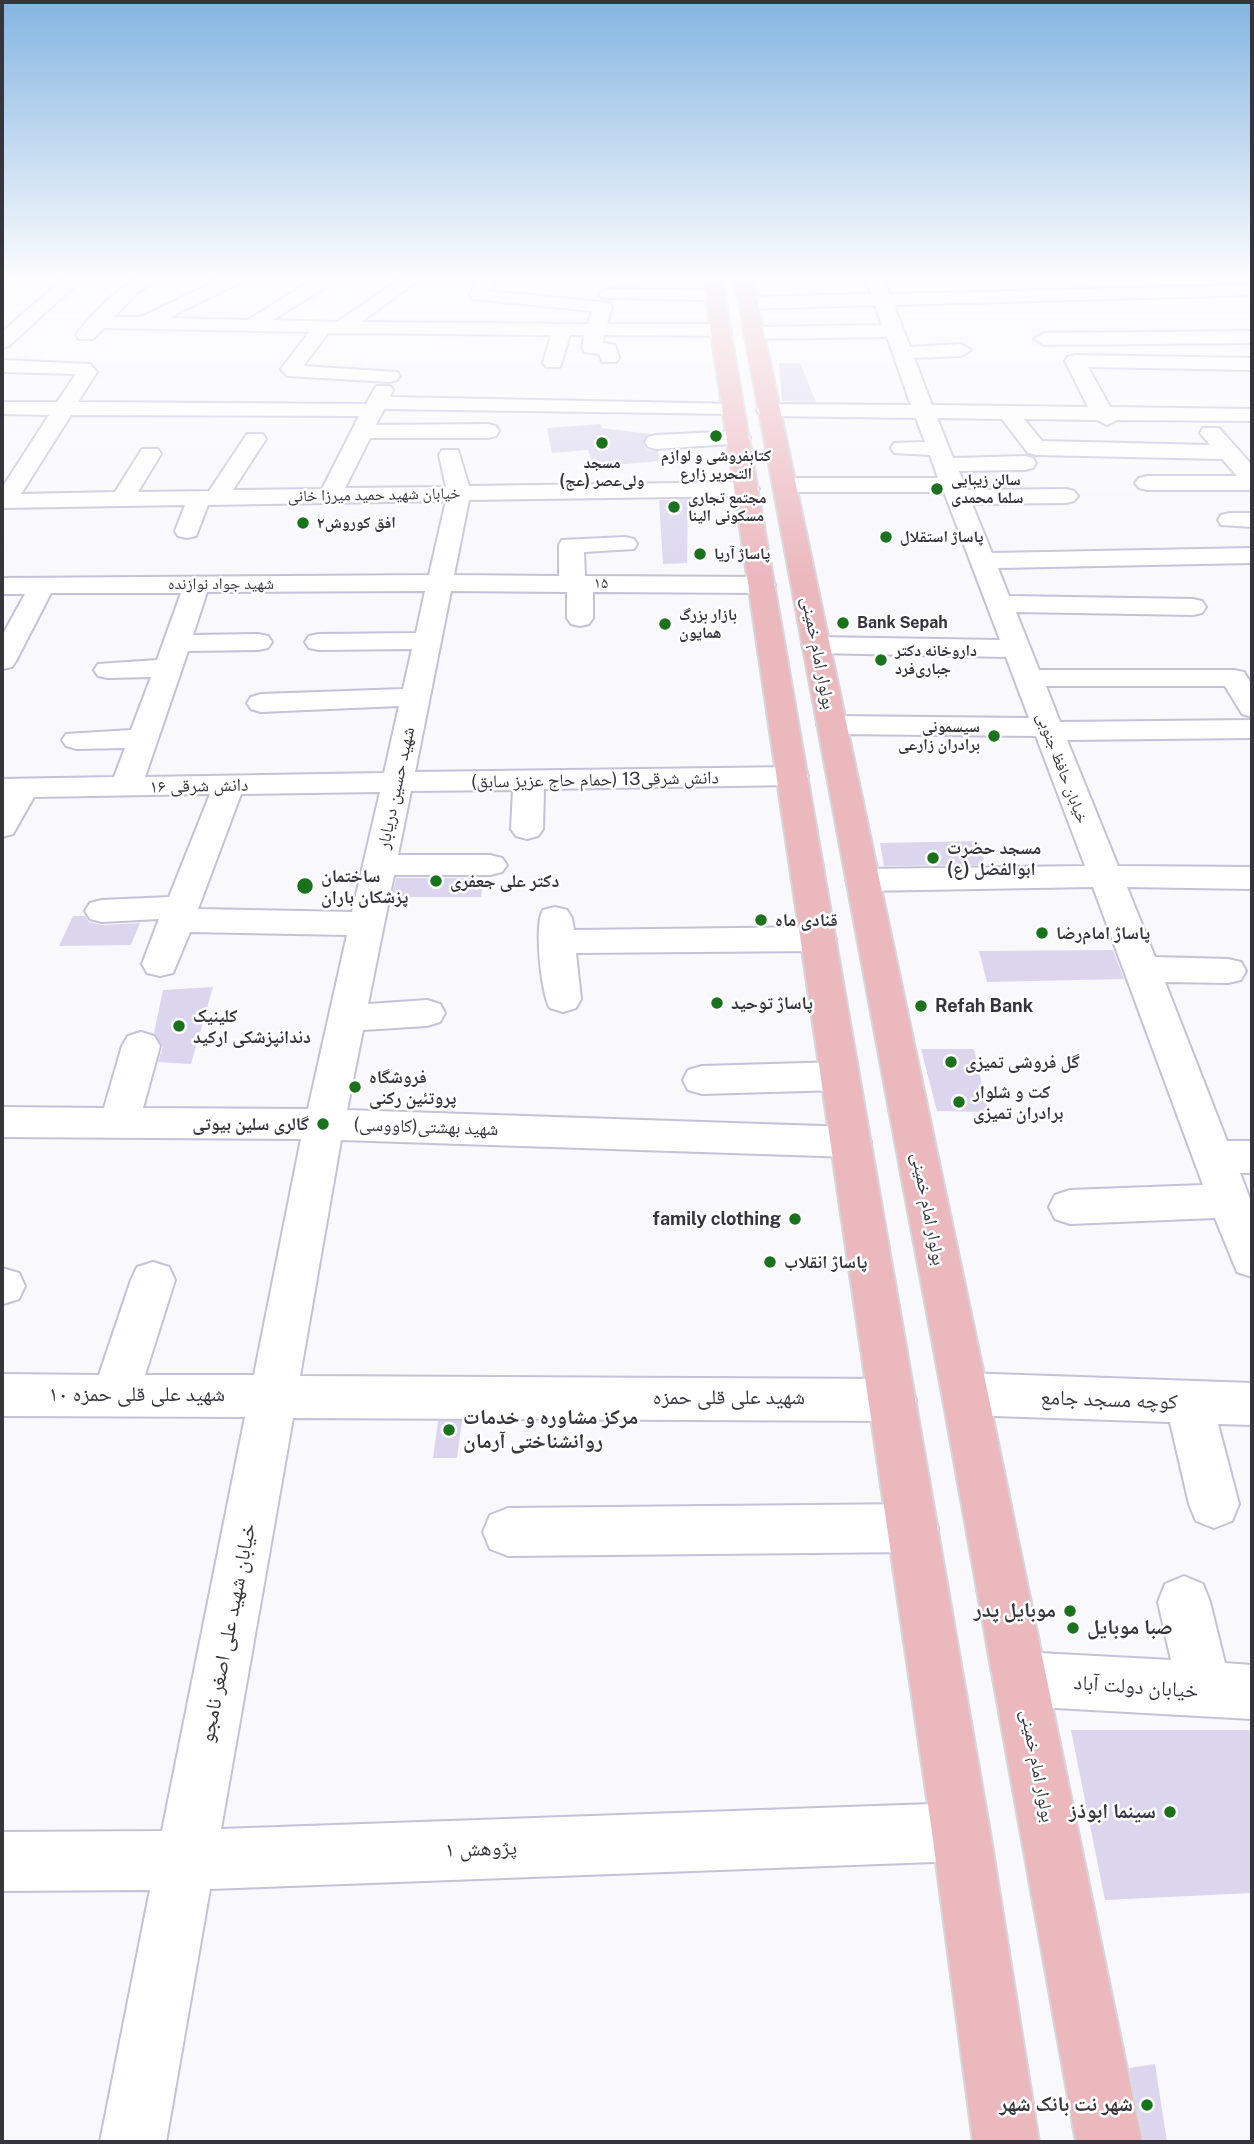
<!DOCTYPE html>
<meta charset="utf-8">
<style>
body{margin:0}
#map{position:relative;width:1254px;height:2144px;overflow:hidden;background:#f9f8fd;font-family:"Public Sans",sans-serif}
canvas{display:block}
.frame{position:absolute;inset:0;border:4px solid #36343d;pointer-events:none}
</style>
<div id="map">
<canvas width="1254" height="2144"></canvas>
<div class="frame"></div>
</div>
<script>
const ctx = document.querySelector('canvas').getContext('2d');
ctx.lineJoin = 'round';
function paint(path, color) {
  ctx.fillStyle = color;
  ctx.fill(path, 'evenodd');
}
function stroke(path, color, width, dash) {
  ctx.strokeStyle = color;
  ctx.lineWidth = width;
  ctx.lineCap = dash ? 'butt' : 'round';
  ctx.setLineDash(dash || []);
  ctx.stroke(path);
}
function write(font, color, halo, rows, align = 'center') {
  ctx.font = font + ' "Public Sans","Noto Naskh Arabic",sans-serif';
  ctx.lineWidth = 5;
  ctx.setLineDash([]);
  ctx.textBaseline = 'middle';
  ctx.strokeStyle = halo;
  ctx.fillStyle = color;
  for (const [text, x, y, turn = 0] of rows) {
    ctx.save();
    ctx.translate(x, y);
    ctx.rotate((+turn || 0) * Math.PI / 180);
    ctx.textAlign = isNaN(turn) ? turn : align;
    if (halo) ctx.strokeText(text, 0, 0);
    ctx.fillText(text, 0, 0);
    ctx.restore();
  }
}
paint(new Path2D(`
 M779 363H800L816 402 782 401Z
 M600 424 602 428 651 434 646 436 643 443 647 450 658 451 659 461 594 467 588 450 552 453 547 428Z
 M688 499 687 563 663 564 659 500Z
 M979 841 985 865 884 866 880 843Z
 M396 878H484L481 897H392Z
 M73 916H85L89 922 102 925 140 923 131 945 59 946Z
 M1113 950 1124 979 987 982 979 951Z
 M213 987 191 1064 158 1062 163 1047 154 1033 163 990Z
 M921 1049H974L988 1112 937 1111Z
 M438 1421H462L457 1458H433Z
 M1071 1730H1252V1893L1105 1900Z
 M1155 2064 1167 2142H1144L1129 2068Z`), '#dbd6ee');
const minor = new Path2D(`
 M65 277H84L9 346 2 348V332Z
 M140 277H162L138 292 114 317H141L224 277H246L243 281 169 318 248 320 317 277H338L335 281 273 320 337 322 403 277H423L361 322 588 324 592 311 473 299 470 295 480 277H498L490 291 610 303 612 307 607 324H721L731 330 721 336 604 335 603 343 615 345 619 358 616 362H602L599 354 585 352 582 348 584 335H570L560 367H546L543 363 551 335 328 333 303 366 397 372 400 376 397 380 390 382 287 376 281 369 309 332 104 328 93 339H79L76 335C92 313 117 289 140 277Z
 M865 277H883L889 294 1252 285V295L894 305 910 347 961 344 971 350 961 356 914 358 932 405 1088 407 1065 361 1068 357 1075 355 1252 358V370L1088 367 1110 407 1252 409V421L1117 420 1107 425 1097 420 1024 419 1042 441 1210 445 1200 433 1203 428H1219L1252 465V490H1147L1139 488 1135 483 1139 478 1147 476H1237L1222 459 1036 455 1028 453 1002 419 937 418 953 458 1025 456 1033 458 1036 463 1033 468 1025 470 959 471 966 490 1066 489 1074 491 1078 496 1074 501 1066 503 972 504 992 553 1252 548V563L998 568 1009 596 1193 599 1202 601 1206 607 1202 613 1193 615 1016 612 1039 670H1234L1244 672 1252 685V717L1242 714 1225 686H1046L1060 722 1252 720V738L1067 740 1118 866 1252 867V889L1127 887 1155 957 1228 959 1241 962 1246 971 1241 980 1228 983 1165 982 1227 1141H1252V1173H1240L1252 1204V1277L1237 1272 1215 1218 1070 1224 1055 1219 1049 1207 1055 1195 1070 1190 1203 1185 1093 887 863 891 851 888 846 880 851 872 863 869 1085 866 1036 736 832 734 822 731 817 725 822 719 832 716 1029 718 1006 657 816 653 806 651 802 645 806 639 816 637 1000 640 944 492H785L777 490 773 485 777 480 785 478H938L930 455 894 453 891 448 894 443 925 442 916 418 768 416 760 415 757 410 760 405 768 404 911 405 887 337 755 339 745 333 755 327 882 325 875 305 749 309 740 303 749 297 871 294Z
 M608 289 715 290 724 295 715 300 602 298 599 294Z
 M1252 331V343L1044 345 1034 339 1044 333Z
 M2 360 90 364 97 372 78 402 366 404 376 386H390L393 390 390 397 740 404 744 408 740 412 733 414 384 409 376 425 488 424 496 426 499 431 496 436 488 438H370L345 488 446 487 439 455 442 450H458L469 486 747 482 755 484 759 489 755 494 747 496 469 500 454 575 559 576V545L562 540 625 537 634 539 637 544 634 549 584 552 585 576 762 577 771 580 775 585 771 590 762 593 593 592V618L589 624 580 626 571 624 567 618V592L451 591 415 772 793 767 804 769 808 776 804 783 793 785 544 789 543 829 538 836 527 839 516 836 511 829 513 790 411 791 398 855H490L502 858 507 865 502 872 490 875H394L368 1004 427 1000 440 1004 445 1013 440 1022 427 1026 363 1030 347 1110 851 1127 865 1131 871 1142 865 1153 851 1157 341 1140 300 1376 892 1379 909 1385 916 1400 909 1415 892 1421 293 1418 221 1829 961 1803 982 1811 990 1832 982 1853 961 1861 210 1889 166 2142H100L150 1890 2 1891V1832L162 1831 245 1417 2 1416V1374L99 1375 131 1280 137 1267 153 1262 169 1267 175 1280 145 1375H254L301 1139 2 1137V1107L104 1108 122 1046 128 1036 141 1032 154 1036 160 1046 143 1108 308 1109 347 935 190 932 173 973 160 976 147 973 142 964 159 919 102 922 90 919 85 911 90 903 102 900 169 897 210 794 34 797 13 834 2 837V779L114 777 125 748 77 749 66 746 62 740 66 734 131 730 151 677 108 678 98 676 94 670 98 664 157 660 181 593H51L16 661 12 667 2 669V636L25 594H2V578L429 575 446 501 208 505 196 536 187 538 178 536 175 531 185 505 2 508V488L49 415 2 414V402H57L76 374 2 372ZM71 415 359 416 322 489 233 490 266 439 263 434H247L209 491 138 492 161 454 158 449H142L115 492 21 494ZM425 591 416 633 319 634 309 636 305 642 309 648 319 650 412 649 403 689 261 694 251 697 247 703 251 709 261 712 399 706 384 773 145 777 188 651 258 650 268 648 272 642 268 636 258 634 193 635 207 592ZM380 792 352 912 198 909 241 794Z
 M739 431 747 433 750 438 747 443 656 449 648 447 645 442 648 437 656 435Z
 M1230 513H1252V527L1221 525 1218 520 1221 515Z
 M555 907 567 910 572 918 574 930 818 927 830 931 836 939 830 947 818 951 576 953 581 999 576 1008 563 1012 550 1008C541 993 534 924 543 910Z
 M840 1062 854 1066 859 1076 854 1086 840 1090 702 1094 688 1090 683 1080 688 1070 702 1066Z
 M2 1268 19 1273 25 1286 19 1299 3 1304Z
 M965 1373 1252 1383V1425L1218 1424 1239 1504 1232 1521 1214 1528 1196 1521 1189 1504 1170 1422 965 1415 948 1409 942 1394 948 1379Z
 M913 1504 931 1511 938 1528 931 1545 913 1552 508 1556 490 1549 483 1532 490 1515 508 1508Z
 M1184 1576 1203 1584 1210 1602 1225 1663 1252 1665V1719L1020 1706 1001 1698 993 1679 1001 1660 1020 1652 1171 1660 1158 1602 1165 1584Z`);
const major = new Path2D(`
 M703 277H721L990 1832 1039 2142H973L932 1832Z
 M734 277H752L988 1394 1142 2142H1076L942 1394Z`);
stroke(minor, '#c5c1d8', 4);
stroke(major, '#d7d6d8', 4);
paint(minor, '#fff');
paint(major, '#ebb8be');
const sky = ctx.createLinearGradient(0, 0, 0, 577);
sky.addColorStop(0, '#84b5e1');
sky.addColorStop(0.48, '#fcfcfe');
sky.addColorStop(1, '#fcfcfe00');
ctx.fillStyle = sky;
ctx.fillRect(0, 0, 1254, 577);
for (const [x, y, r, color] of [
 [716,436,7,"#1a721d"],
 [602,443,7,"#1a721d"],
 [937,489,7,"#1a721d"],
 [674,507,7,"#1a721d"],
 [303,523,7,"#1a721d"],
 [886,537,7,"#1a721d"],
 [700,554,7,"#1a721d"],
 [843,623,7,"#1a721d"],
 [665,624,7,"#1a721d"],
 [881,660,7,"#1a721d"],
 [994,736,7,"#1a721d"],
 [933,858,7,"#1a721d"],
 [436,881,7,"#1a721d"],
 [305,886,9,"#1a721d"],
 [761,920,7,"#1a721d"],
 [1042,933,7,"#1a721d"],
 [717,1003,7,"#1a721d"],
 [921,1006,7,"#1a721d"],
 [179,1026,7,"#1a721d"],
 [951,1062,7,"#1a721d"],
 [355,1087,7,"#1a721d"],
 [959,1102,7,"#1a721d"],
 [323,1124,7,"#1a721d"],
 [795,1219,7,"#1a721d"],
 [770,1262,7,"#1a721d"],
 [449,1430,7,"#1a721d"],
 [1070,1611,7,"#1a721d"],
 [1073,1628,7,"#1a721d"],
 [1170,1812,7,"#1a721d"],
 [1147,2105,7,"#1a721d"]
]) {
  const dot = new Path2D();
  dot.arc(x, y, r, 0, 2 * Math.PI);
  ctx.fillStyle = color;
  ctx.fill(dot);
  stroke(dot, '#fff', 2.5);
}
write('bold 16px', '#36343d', '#fff', [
 ["کتابفروشی و لوازم",716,456,"center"],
 ["التحریر زارع",716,474,"center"],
 ["مسجد",602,463,"center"],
 ["ولی‌عصر (عج)",602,481,"center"],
 ["سالن زیبایی",951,480],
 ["سلما محمدی",951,498],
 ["مجتمع تجاری",688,498],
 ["مسکونی الینا",688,516],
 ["افق کوروش۲",317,523],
 ["پاساژ استقلال",900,537],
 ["پاساژ آریا",714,554],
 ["بازار بزرگ",679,615],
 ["همایون",679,633],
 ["Bank Sepah",857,623],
 ["داروخانه دکتر",895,651],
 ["جباری‌فرد",895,669],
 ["سیسمونی",980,727,"right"],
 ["برادران زارعی",980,745,"right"]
], 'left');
write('16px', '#36343d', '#fff', [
 ["خیابان شهید حمید میرزا خانی",374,495,-1],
 ["۱۵",601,583],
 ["شهید جواد نوازنده",221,584],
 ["خیابان حافظ جنوبی",1062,768,69]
]);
write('18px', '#36343d', '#fff', [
 ["بولوار امام خمینی",818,653,79],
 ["دانش شرقی13 (حمام حاج عزیز سابق)",595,780,-1],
 ["دانش شرقی ۱۶",199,786,-1],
 ["شهید حسین دریابار",396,788,-78],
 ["شهید بهشتی(کاووسی)",426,1127,2],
 ["بولوار امام خمینی",928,1209,79],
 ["بولوار امام خمینی",1037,1766,79]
]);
write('bold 18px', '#36343d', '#fff', [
 ["مسجد حضرت",947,848],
 ["ابوالفضل (ع)",947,869],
 ["ساختمان",321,876],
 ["پزشکان باران",321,897],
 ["دکتر علی جعفری",450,881],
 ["قنادی ماه",775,920],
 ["پاساژ امام‌رضا",1056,933],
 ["پاساژ توحید",731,1003],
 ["Refah Bank",935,1006],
 ["کلینیک",193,1016],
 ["دندانپزشکی ارکید",193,1037],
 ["گل فروشی تمیزی",965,1062],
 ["فروشگاه",369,1077],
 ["پروتئین رکنی",369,1098],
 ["کت و شلوار",973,1092],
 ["برادران تمیزی",973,1113],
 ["گالری سلین بیوتی",309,1124,"right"],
 ["family clothing",781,1219,"right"],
 ["پاساژ انقلاب",784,1262]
], 'left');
write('21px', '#36343d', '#fff', [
 ["شهید علی قلی حمزه ۱۰",137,1395],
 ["شهید علی قلی حمزه",729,1398],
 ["کوچه مسجد جامع",1109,1400,2],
 ["خیابان شهید علی اصغر نامجو",228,1633,-79],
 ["خیابان دولت آباد",1136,1687,4],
 ["پژوهش ۱",481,1849,-2]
]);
write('bold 21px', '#36343d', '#fff', [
 ["مرکز مشاوره و خدمات",463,1418,"left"],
 ["روانشناختی آرمان",463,1442,"left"],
 ["موبایل پدر",1056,1611],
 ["صبا موبایل",1087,1628,"left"],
 ["سینما ابوذز",1156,1812],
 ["شهر نت بانک شهر",1133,2105]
], 'right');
</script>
